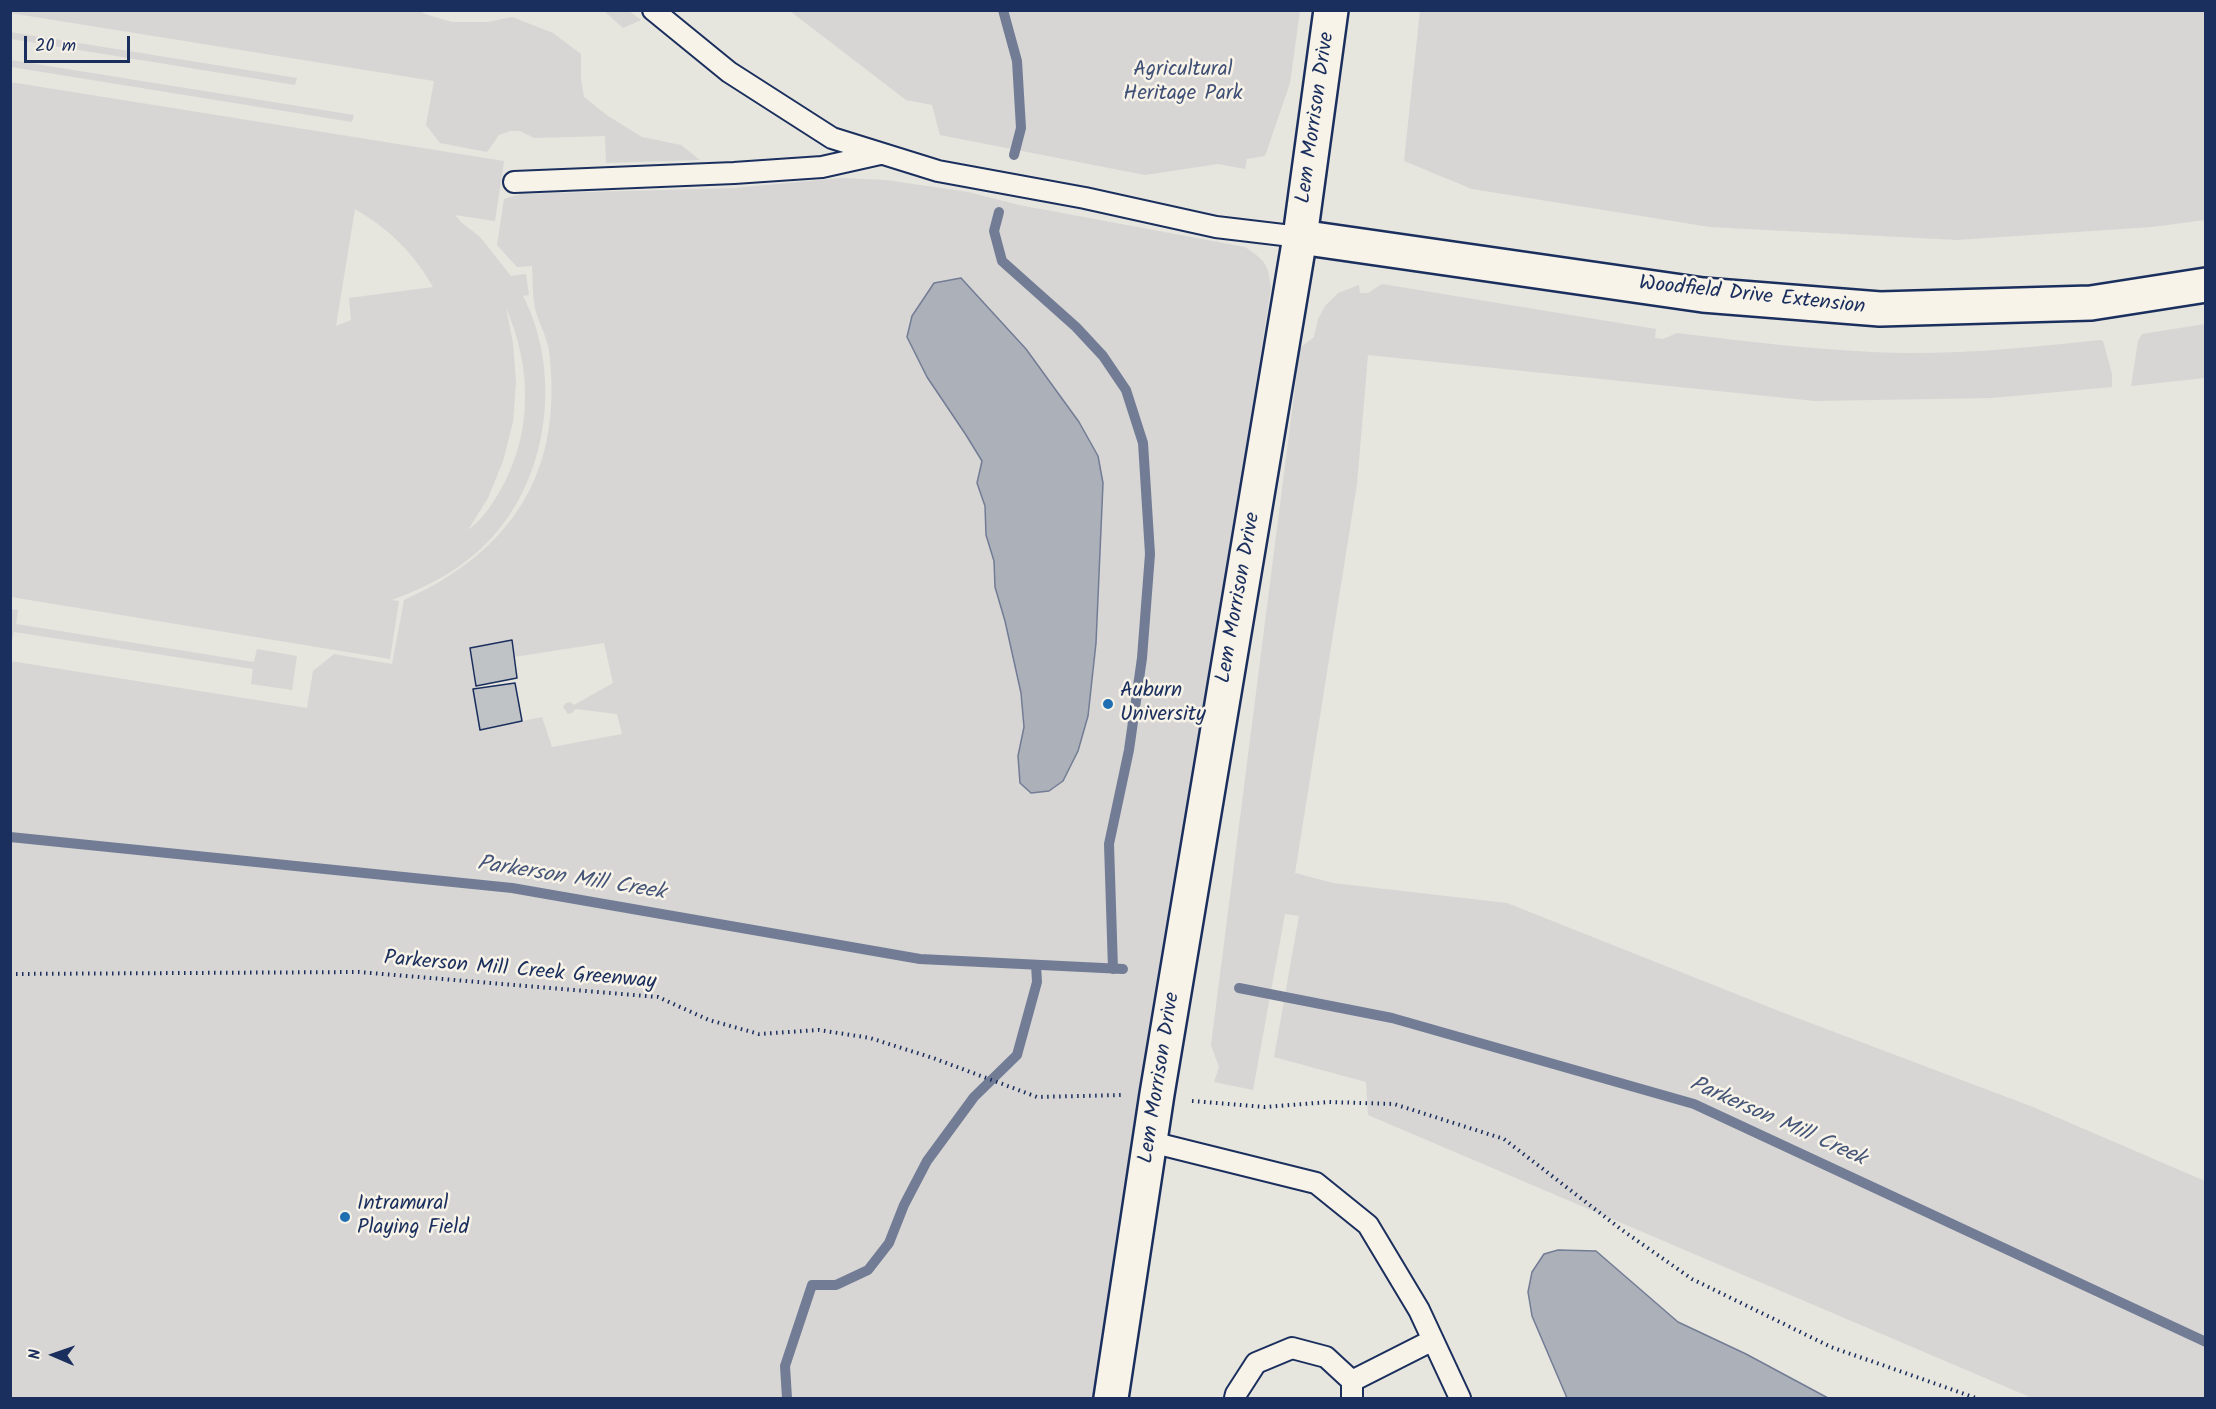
<!DOCTYPE html>
<style>
body{margin:0}
#map{position:relative;width:2216px;height:1409px;overflow:hidden;background:#f7f3e8;font-family:Kalam,sans-serif}
canvas{display:block}
.frame{position:absolute;inset:0;border:12px solid #1b2f5e;pointer-events:none}
.north{position:absolute;left:24px;top:1325px;width:60px;height:60px;-webkit-text-stroke:4px #f7f3e8;paint-order:stroke;rotate:272deg;font-size:16px;font-weight:700;line-height:24px;text-align:center;color:#1b2f5e}
.north::after{content:'';display:block;margin:auto;width:21px;height:27px;background:#1b2f5e;clip-path:polygon(50% 0,100% 100%,50% 72%,0 100%)}
.scale{position:absolute;left:24px;top:36px;width:106px;height:27px;box-sizing:border-box;border:3px solid #1b2f5e;border-top:0;padding-left:8px;font-size:18px;line-height:21px;white-space:nowrap;color:#1b2f5e;-webkit-text-stroke:4px #f7f3e8;paint-order:stroke}
</style>
<div id="map">
<canvas width="2216" height="1409"></canvas>
<div class="frame"></div>
<div class="north">N</div>
<div class="scale">20 m</div>
</div>
<script>
const ctx = document.querySelector('canvas').getContext('2d');
ctx.lineJoin = 'round';
function paint(path, color) {
  ctx.fillStyle = color;
  ctx.fill(path, 'evenodd');
}
function stroke(path, color, width, dash) {
  ctx.strokeStyle = color;
  ctx.lineWidth = width;
  ctx.lineCap = dash ? 'butt' : 'round';
  ctx.setLineDash(dash || []);
  ctx.stroke(path);
}
function write(font, color, halo, rows, align = 'center') {
  ctx.font = font + ' Kalam,sans-serif';
  ctx.lineWidth = 5;
  ctx.setLineDash([]);
  ctx.textBaseline = 'middle';
  ctx.strokeStyle = halo;
  ctx.fillStyle = color;
  for (const [text, x, y, turn = 0] of rows) {
    ctx.save();
    ctx.translate(x, y);
    ctx.rotate((+turn || 0) * Math.PI / 180);
    ctx.textAlign = isNaN(turn) ? turn : align;
    if (halo) ctx.strokeText(text, 0, 0);
    ctx.fillText(text, 0, 0);
    ctx.restore();
  }
}
paint(new Path2D(`
 M11 11H2205V1398H11Z`), '#e6e5de');
paint(new Path2D(`
 M420 11 425 14 452 22H488L512 17 553 33 581 54V79L584 97 608 116 642 137 681 145 700 160 606 163 605 136 534 138 520 131H510L499 135 487 152 440 143 426 125 434 81 10 13 11 10Z
 M604 11H629L641 20 623 28Z
 M790 11H1300L1290 83 1265 156 1247 159 1245 169 1218 164 1145 175 940 135 932 105 906 100Z
 M1420 11H2205V220L2152 227 1957 240 1710 227 1472 189 1404 161Z
 M10 32 297 78 295 85 11 39Z
 M10 60H11L354 115 352 122 11 67Z
 M10 82 504 161 495 221 455 215 462 223 480 237 511 276 526 274 529 295 523 296C565 377 547 493 476 553 451 575 423 588 392 600L399 601 390 659 11 597ZM355 209C388 228 414 253 433 287L349 298 351 320 336 326ZM506 308C532 367 533 434 500 491 491 506 482 520 468 530L488 498 503 461 513 422 516 382 513 343Z
 M842 178 886 180 968 192 1019 205 1245 247C1266 261 1268 264 1271 288L1127 1203 1094 1398H11L10 661 307 708 313 671 334 654 392 664 404 600C513 551 564 471 549 351 547 338 540 325 536 312 532 297 533 282 532 266L517 267 497 245 504 199 520 194 734 188ZM511 641 514 657 604 643 613 683 574 705 570 702 566 703 563 707 568 714 572 713 575 709 617 714 622 734 552 747 542 717 480 730 473 690 477 689 470 648Z
 M1382 284 1656 329 1655 338 1663 339 1677 333C1751 342 1825 351 1900 353 1967 354 2034 347 2100 340L2103 341 2112 374V387L1992 398 1815 401 1368 355 1357 484 1295 873 1333 883 1507 903 1784 1013 2033 1107 2205 1181V1398H2032L1368 1115 1366 1082 1274 1057 1299 916 1285 914 1253 1090 1214 1082 1219 1067 1211 1045 1300 348 1314 337 1318 319 1325 306 1338 293 1359 285 1360 293H1368Z
 M2205 324V378L2131 386 2138 341 2142 334Z
 M10 609 18 610 16 624 254 662 257 649 297 656 292 690 251 684 253 669 14 632 11 644Z`), '#d7d6d4');
const water = new Path2D(`
 M961 278 1026 349 1079 422 1098 456 1103 483 1096 643 1088 716 1078 751 1063 781 1049 791 1031 793 1020 783 1018 756 1024 727 1021 693 1005 621 995 587 994 561 986 535 985 506 977 483 982 461 966 435 927 377 907 337 912 316 934 283Z
 M1558 1250 1596 1251 1678 1322 1746 1354 1828 1398H1567L1532 1316 1528 1292 1532 1272 1544 1254Z`);
paint(water, '#acb0b9');
stroke(water, '#727c95', 1.5);
stroke(new Path2D(`
 M1003 10 1017 61 1021 128 1014 155
 M999 212 994 231 1002 261 1076 327 1103 356 1126 390 1143 443 1150 554 1142 658 1129 750 1109 844 1113 969
 M10 837 512 888 920 959 1123 969
 M1239 988 1392 1018 1694 1104 2206 1342
 M787 1398 785 1366 812 1285H836L868 1270 889 1243 904 1205 927 1161 974 1097 1017 1055 1037 982 1036 965`), '#727c95', 10);
const building = new Path2D(`
 M512 640 517 678 476 686 470 648Z
 M515 683 522 721 480 730 473 689Z`);
paint(building, '#c0c3c5');
stroke(building, '#1b2f5e', 1.5);
const service = new Path2D(`
 M653 10 729 72 832 138 938 171 1085 198 1216 227 1300 237
 M514 182 734 173 822 167 880 154
 M1151 1142 1316 1183 1368 1225 1419 1310 1460 1398
 M1352 1381 1433 1340
 M1235 1398 1236 1394 1256 1363 1292 1348 1326 1357 1352 1381V1398`);
const minor = new Path2D(`
 M1300 237 1703 295 1880 309 2091 303 2206 285`);
const tertiary = new Path2D(`
 M1111 1398 1157 1094 1300 237 1331 10`);
stroke(service, '#1b2f5e', 24);
stroke(minor, '#1b2f5e', 38);
stroke(tertiary, '#1b2f5e', 38);
stroke(new Path2D(`
 M10 974 359 972 658 997 709 1020 759 1034 819 1030 870 1038 933 1058 1037 1097 1122 1095
 M1192 1101 1265 1107 1329 1102 1394 1104 1504 1139 1622 1230 1692 1279 1831 1347 1976 1398`), '#1b2f5e', 4, [1.5, 4.5]);
stroke(service, '#f7f3e8', 20);
stroke(minor, '#f7f3e8', 33);
stroke(tertiary, '#f7f3e8', 33);
for (const [x, y, r, color] of [
 [1108,704,6,"#1f6fb2"],
 [345,1217,6,"#1f6fb2"]
]) {
  const dot = new Path2D();
  dot.arc(x, y, r, 0, 2 * Math.PI);
  ctx.fillStyle = color;
  ctx.fill(dot);
  stroke(dot, '#f7f3e8', 2);
}
write('21px', '#415076', '#f7f3e8', [
 ["Agricultural",1183,71],
 ["Heritage Park",1183,95]
]);
write('21px', '#1b2f5e', '#f7f3e8', [
 ["Lem Morrison Drive",1317,118,-82],
 ["Woodfield Drive Extension",1752,297,6],
 ["Lem Morrison Drive",1240,598,-80],
 ["Parkerson Mill Creek Greenway",520,972,5],
 ["Lem Morrison Drive",1161,1078,-81]
]);
write('21px', '#1b2f5e', '#f7f3e8', [
 ["Auburn",1120,692],
 ["University",1120,716],
 ["Intramural",357,1205],
 ["Playing Field",357,1229]
], 'left');
write('italic 22px', '#465679', '#f7f3e8', [
 ["Parkerson Mill Creek",571,880,9],
 ["Parkerson Mill Creek",1777,1123,24]
]);
</script>
